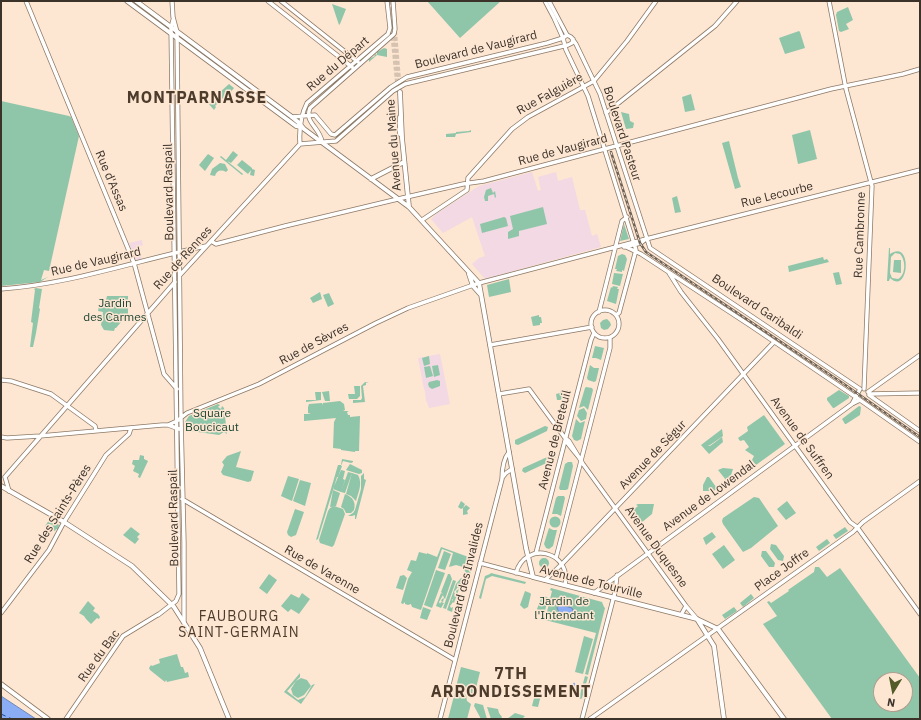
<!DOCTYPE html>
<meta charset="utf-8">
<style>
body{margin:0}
#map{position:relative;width:921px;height:720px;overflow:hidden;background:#fde6d2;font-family:"IBM Plex Sans",sans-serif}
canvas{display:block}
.frame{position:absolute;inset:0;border:2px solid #3b322a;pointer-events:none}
.north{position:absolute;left:873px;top:672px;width:40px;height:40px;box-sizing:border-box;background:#fde6d2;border:1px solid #af9e8f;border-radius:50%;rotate:190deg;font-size:11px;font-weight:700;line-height:16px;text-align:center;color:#3b322a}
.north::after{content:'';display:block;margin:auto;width:14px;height:18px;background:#535b29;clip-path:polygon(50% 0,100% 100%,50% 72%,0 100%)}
</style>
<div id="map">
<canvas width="921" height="720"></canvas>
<div class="frame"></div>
<div class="north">N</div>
</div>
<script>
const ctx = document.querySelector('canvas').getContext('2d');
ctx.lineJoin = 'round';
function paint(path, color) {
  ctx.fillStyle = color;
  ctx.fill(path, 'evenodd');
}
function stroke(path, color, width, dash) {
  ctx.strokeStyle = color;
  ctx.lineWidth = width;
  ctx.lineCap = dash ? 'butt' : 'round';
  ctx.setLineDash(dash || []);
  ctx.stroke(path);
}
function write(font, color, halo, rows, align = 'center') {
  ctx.font = font + ' "IBM Plex Sans",sans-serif';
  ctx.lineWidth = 3;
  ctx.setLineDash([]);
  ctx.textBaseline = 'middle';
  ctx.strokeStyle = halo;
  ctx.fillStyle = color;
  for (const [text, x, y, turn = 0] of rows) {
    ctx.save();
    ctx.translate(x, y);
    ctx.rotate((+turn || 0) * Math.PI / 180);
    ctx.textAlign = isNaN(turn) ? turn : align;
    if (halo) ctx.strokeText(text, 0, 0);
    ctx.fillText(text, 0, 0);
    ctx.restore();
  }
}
paint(new Path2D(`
 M532 172 538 191 541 190 538 177 556 172 558 181 572 177 580 210H585L592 236 597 234 601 247 485 279 472 264 479 258 485 256 472 217 443 233 431 219 436 214 479 186Z
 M142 240 143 245 139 246 142 259 136 261 129 243Z
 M440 354 450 404 429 408 427 402 426 401 425 391 424 389 418 358Z`), '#f2d9e3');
paint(new Path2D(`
 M427 1H501L460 38Z
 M332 4 346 9 340 24 339 25Z
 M848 7 853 20 846 24 849 29 841 32 839 31 836 15 837 12Z
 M799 31 800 32 805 48 785 54 779 38Z
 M384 48 387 49V57L377 55 369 62V59L375 56 374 55 376 54 377 55V52Z
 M229 84 234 88 226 98H223L215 106 216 107 214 110 208 103Z
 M691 94 695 110 685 112 682 97Z
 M1 101 69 116 71 117 79 136 49 271 44 270 41 280 48 277 40 282 1 286Z
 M621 112 629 114 630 121 634 123 633 128 626 129Z
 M471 130V132L456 134 455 137H446V134L456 133V132L469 131Z
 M810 130 817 159 798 164 792 135Z
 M729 141 738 178 741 187 735 189 722 143Z
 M233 151 238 155 231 163 227 161 243 174 242 175 220 157 221 156 226 160Z
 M208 154 214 158 205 171 199 165Z
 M242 160 252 168V169L255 170 254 176 250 175 251 170 248 174 237 165Z
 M220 163 225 164 228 170 226 172C221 169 216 171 215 176L210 175 212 169Z
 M491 188 493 193 495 191 496 197 495 198 494 194 488 196V201H485L484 197 486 190Z
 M677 196 681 212 675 213 672 198Z
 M543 207 547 224 519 231V236L508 239V232L513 229 510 216Z
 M504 217 506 218 508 226 482 233 480 224Z
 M624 224 629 239 620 241Z
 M889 248H890V254C913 238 909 296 890 278L889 281H887ZM895 253 900 254C906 260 906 275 898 279L892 278 890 273 891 257Z
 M622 254 625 255 627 259 624 271 622 270V272L616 271 617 269H615L618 256Z
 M823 257 824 260 827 259 829 262 789 272 788 266Z
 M894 260H901V273L893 272Z
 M839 272 842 284 836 285 833 273Z
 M614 273 623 274 620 286 612 284Z
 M509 279 511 292 489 297 487 285Z
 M613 286 618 287 617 289H619L616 304 607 301 611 287 612 288Z
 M36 288 42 289 39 308 40 309 36 333 33 347H30L33 323 31 322 35 290 34 289Z
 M320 292 322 299 313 303 310 298Z
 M329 293 334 304 328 307 323 295Z
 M107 296H128V314L116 328H115L114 331 104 330 101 325 103 312 98 311 99 306H103L104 300H106Z
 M539 315V317H541L542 323H540V325L533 326 531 317Z
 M607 319 610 322 611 325 608 329 604 330 601 328 600 323 603 320Z
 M595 346 604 348 601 360 596 358H592Z
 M429 356 430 364 424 366 422 358Z
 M438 365 440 375 434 377 432 366Z
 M590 365 594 368H599L596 381 594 382 588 380 587 378Z
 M430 366 433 376 426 378 424 367Z
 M437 380 440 381V386L432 389 429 387 428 384 429 382Z
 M365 382 369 383H366V385L363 386 365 402 353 403V400H361L362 398 361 386Z
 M354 386H360V396L357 399H349L348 394H355Z
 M586 387 592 388 593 390 588 410 584 406 579 408 585 388Z
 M568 390 566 400H557L556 394 560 393V391Z
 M839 390 849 396V398L834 408H833L827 400V398Z
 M329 391 330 401H325L322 392Z
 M315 392H321V400L306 402V400H316Z
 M340 401 344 404 345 410 343 411H349L347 412 348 415H350V417L360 416 359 451H355V452L341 450V449L333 448 334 422 336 418 304 421V414H311L308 413V407L309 404 322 403 323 405V403Z
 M218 404 220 405 218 407 221 409 222 406 224 408 227 434 224 432 219 435 191 431 187 428 185 422 189 416Z
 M859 406 861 407 860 415 846 424H845L842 419Z
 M584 408 587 413 586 419 581 421 577 416 579 410Z
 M764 415 785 444 756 465 752 460 754 456 745 450 749 447 744 440 740 441 738 438 748 431 747 427Z
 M576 419 580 423 585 421 581 439 577 441 574 440 572 436Z
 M545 426 548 427 547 431 518 445 515 444V440Z
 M722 429 723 436 710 445H708L710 446 722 437 723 442 709 454 701 445Z
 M241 451 236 467 254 471 251 481 248 482 223 475 221 472 224 465 222 462 227 456Z
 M556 453 555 459 525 473 522 471 523 468Z
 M140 455 144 456V459L148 461 140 478 138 477 139 474 133 471 135 466 132 464 133 460H139Z
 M342 459 353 461V462L351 463 343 461 341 466H342L338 477H337L318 539 316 540 338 465H341Z
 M568 462H572L573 466 568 489 566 490H560L559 488 565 464Z
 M350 464 362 470V473L359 474 346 470Z
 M723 468 733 469 729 481 726 480 718 470Z
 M341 470 345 471 343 479 345 480 341 492 333 489Z
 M348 472 352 473 345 493 341 492Z
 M352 473 358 475C363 484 358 493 356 501L351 496 346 494Z
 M364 473V479L366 480 356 519H355V515L352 516H348L353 513 355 510 361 489V476Z
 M288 476 299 479 292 501 281 496Z
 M707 477H709L716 487V489L714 491H703V485Z
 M300 480 311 483 305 506 293 501Z
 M333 490 340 493 336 506 330 507Z
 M345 494C353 497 356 502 354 510L351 513H346L344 509 341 507Z
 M558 496H564L565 498 561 516 557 514H552L556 498Z
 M754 497 759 498 778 526 751 548 743 552 723 524 722 521 723 518Z
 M461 501 465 504 463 508 466 505 470 508 467 511 468 514 463 515V508L461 509 458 507Z
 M787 501 796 513 786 520 777 509Z
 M638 504H654L652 514 641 523V521H639L637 515 636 516 632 511 638 506 636 505Z
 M334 506 343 509 345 514 334 545 332 547 320 543 319 540 328 511 330 508Z
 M295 509 304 512 296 535 291 537 288 535 287 532Z
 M549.5 522a5.5 5.5 0 1 1 11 0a5.5 5.5 0 1 1-11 0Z
 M50 519 59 525 58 530 56 529 55 531 51 529 53 525 49 524 45 526Z
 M131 527 140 534 137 537 139 539 135 544 123 535Z
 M845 527 848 531 836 539 833 535Z
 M549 528 553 530H557L553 546 549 549 546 548 544 544Z
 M712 532 716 537 706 545 703 538Z
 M827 539 830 543 819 551 816 547Z
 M771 544 776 545 784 556 783 561 778 560 770 549Z
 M724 545 735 560 723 569 712 554Z
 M441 547 474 559 470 574 466 573 463 567 456 565 449 567 453 553 442 549 421 610 412 607 411 604 408 605 405 604V602L403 604 401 603 408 579 412 572 407 570 411 560 416 561 419 552 427 554V553L437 557Z
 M444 551 451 554 445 570 438 568Z
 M762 551H766L775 563 774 567H769L761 556Z
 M539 563a5 5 0 1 1 10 0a5 5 0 1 1-10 0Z
 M815 567H819L827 577 840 568 920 678V719H832L763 624 777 616 767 602 769 601 771 603 789 591 788 590 814 572ZM881 680H905V704H881Z
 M436 570 445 573 432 608 424 605Z
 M491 573 526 582 525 584 492 576 486 579 481 599 479 598 485 576 490 574Z
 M269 574 277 580 267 594 259 588Z
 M448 574H450L452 579 445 599 444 598 443 602 441 601 442 599 444 598 443 595 439 602 440 604 441 602 444 603 441 608 436 606 441 593 443 594 441 592Z
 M404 575 407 578 403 590 396 588 400 576Z
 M461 578 463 579 461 582 459 583H461L459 588 458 587 454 592 456 595 452 600 453 601V599L457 594 456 591 459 589 454 603 453 602 450 606 451 608 453 607 452 612 447 610 456 584Z
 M453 580 456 581 446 609 443 608Z
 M551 588 602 602 604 607 605 608 588 675 585 674 596 633 545 620 552 591 550 590Z
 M525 591 530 593 531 594 528 607 524 609 520 605Z
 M302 593 310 599 299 614 291 609 288 612 281 606 291 594 299 598Z
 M751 594 754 598 743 607 740 603Z
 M542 596 547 597 548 598 545 611 541 613 537 609Z
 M88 601 95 608 93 611 98 614 100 617 99 619 97 618 91 624 86 619 84 616 79 613Z
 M423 607 431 610 427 620 420 618Z
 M734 607 737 611 725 619 722 615Z
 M584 636 593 639 583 674 575 672Z
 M177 654 181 667H183L185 673 188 672 189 677 167 682 166 680 165 682 150 670 149 668 151 665 152 666 160 663 159 659Z
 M461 667 480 672 475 692H474L472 697 466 694 467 690H465L463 693H462L466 695 467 701 471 704 467 719H448L455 692H457L458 688 456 687Z
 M300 673V677C295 681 291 688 287 691L298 700 305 697 312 685 315 684 301 704 284 692Z
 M585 676 588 677 582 698 581 699 579 698Z
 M301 678 307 680 311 686 304 695 298 698 293 695 291 689 296 681Z
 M535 694 541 695 538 707 532 706Z
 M475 703 483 705 487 719H481L474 706Z
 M487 707 498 709 499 713 502 717 501 719H491Z
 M515 713 525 716 522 719H507Z`), '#8fc6a9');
const water = new Path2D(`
 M561 605 572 608 574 613 570 615 559 612 557 608Z
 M1 696 36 719H1Z`);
paint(water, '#8aadf5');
stroke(water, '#7288b8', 1);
stroke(new Path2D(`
 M573 689 574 684`), '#8aadf5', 2.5);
stroke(new Path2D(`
 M1 714 12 719`), '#234598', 1, [5, 4]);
stroke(new Path2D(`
 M389 1 398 92
 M395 31 400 92`), '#d6c2b0', 4, [4, 2]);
const secondary = new Path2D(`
 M26 1 134 263 164 374 177 389
 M172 1 173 17 177 32 181 418 184 542V621
 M268 1 352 67
 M281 1 358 62
 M545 1 554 18 563 38 566 50 588 96 636 250 619 313 616 315
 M549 1 567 35
 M829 1 846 89 872 186 864 389
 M606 113 715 26 737 1
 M292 117 315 115 331 134 335 135 391 87 407 77 547 43 563 38 567 35 571 37 576 44 600 94 650 248 860 389
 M322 142C320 127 304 123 310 108L394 34 395 29 393 1
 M300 144 336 141 393 91 405 84 568 45 572 43 573 39
 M300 144C299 130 301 115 307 103L388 34 390 28 387 1
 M422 220 467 190 468 178 512 129 528 117 594 81 627 41 656 1
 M211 241 216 244 285 226 398 199 463 184 484 181 831 89 903 74 920 69
 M624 246 641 254 751 326 860 400 920 442
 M624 247 641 243 646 239 920 170
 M669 273 681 292 718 339 850 522 857 527 920 614
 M180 275 300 144
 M1 289C71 284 138 260 206 246
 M591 324a14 14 0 1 1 28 0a14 14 0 1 1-28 0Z
 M599 312 622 221 627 217
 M490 345 592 327
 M1 380 11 381 51 394 95 426 96 430
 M868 392 920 355
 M499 394 529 389 565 438 569 441 583 464 686 606 697 619
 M869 394 920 393
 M869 395 920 431
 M852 404 860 389
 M168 425 177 421 187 413 259 384 376 323 408 308 479 283 646 239
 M1 437 7 438 40 436 162 425H168L179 429
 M566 439 568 444 581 460
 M5 477 175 282
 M5 477 9 491
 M502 478 506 473 512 469
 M182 499 455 660
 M536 553 591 340 594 333
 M556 558 610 348V338
 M480 563 533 577
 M516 573C525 540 572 551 565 585
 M545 580 562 564 774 342
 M594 593 852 404 860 400
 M1 613 49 550 64 522 106 455 129 434 131 428
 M158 615 176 601 179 594 171 28 173 20
 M681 615 686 606
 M66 719 123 636 159 614
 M440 719 502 479C502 470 504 458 509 452
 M582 719 615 592 617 575
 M590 719 853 532 863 522 920 481`);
const primary = new Path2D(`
 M127 1 296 126 301 127
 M136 1 292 117 298 122 304 129 409 207 479 283 526 548 533 577 697 619 718 629 784 719
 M400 92 402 138 409 207
 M400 134V117
 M371 179 404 162
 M469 274 473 286 481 295
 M1 486 64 522 132 566 174 607 200 648 229 719
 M697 619 714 646 724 719
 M1 684 48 719`);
stroke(secondary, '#8c7966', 5);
stroke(primary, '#8c7966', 5.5);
stroke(secondary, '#fff', 3.5);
stroke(primary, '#fff', 4);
const rail = new Path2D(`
 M611 152 640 243 646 252 841 382 920 437`);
stroke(rail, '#6f6357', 2.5);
stroke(rail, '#fde6d2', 1, [3]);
write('12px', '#3b322a', '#fde6d2', [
 ["Boulevard de Vaugirard",476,50,-14],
 ["Rue du Départ",338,64,-40],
 ["Rue Falguière",550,94,-29],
 ["Boulevard Pasteur",622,134,72],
 ["Avenue du Maine",394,145,-94],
 ["Rue de Vaugirard",563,150,-15],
 ["Rue d'Assas",111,181,67],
 ["Boulevard Raspail",169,192,-91],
 ["Rue Lecourbe",777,195,-14],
 ["Rue Cambronne",860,235,-88],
 ["Rue de Rennes",183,258,-48],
 ["Rue de Vaugirard",96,262,-13],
 ["Boulevard Garibaldi",757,307,34],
 ["Rue de Sèvres",314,344,-28],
 ["Avenue de Suffren",802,438,54],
 ["Avenue de Breteuil",555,440,-76],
 ["Avenue de Ségur",653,455,-46],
 ["Avenue de Lowendal",709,496,-36],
 ["Rue des Saints-Pères",58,514,-58],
 ["Boulevard Raspail",174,518,-91],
 ["Avenue Duquesne",656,547,54],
 ["Rue de Varenne",322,570,30],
 ["Place Joffre",782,570,-36],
 ["Avenue de Tourville",591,582,14],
 ["Boulevard des Invalides",464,585,-76],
 ["Rue du Bac",99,656,-54]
]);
write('12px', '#1d4533', '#fde6d2', [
 ["Jardin",115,304],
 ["des Carmes",115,318],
 ["Square",212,414],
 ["Boucicaut",212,428],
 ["Jardin de",564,602],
 ["l'Intendant",564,616]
]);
ctx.letterSpacing = '1px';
write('14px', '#4d3b2b', '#fde6d2', [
 ["FAUBOURG",239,617],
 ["SAINT-GERMAIN",239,633]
]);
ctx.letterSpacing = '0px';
ctx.letterSpacing = '1px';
write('bold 16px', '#4d3b2b', '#fde6d2', [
 ["MONTPARNASSE",197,98],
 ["7TH",511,674],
 ["ARRONDISSEMENT",511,692]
]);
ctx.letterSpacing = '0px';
</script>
